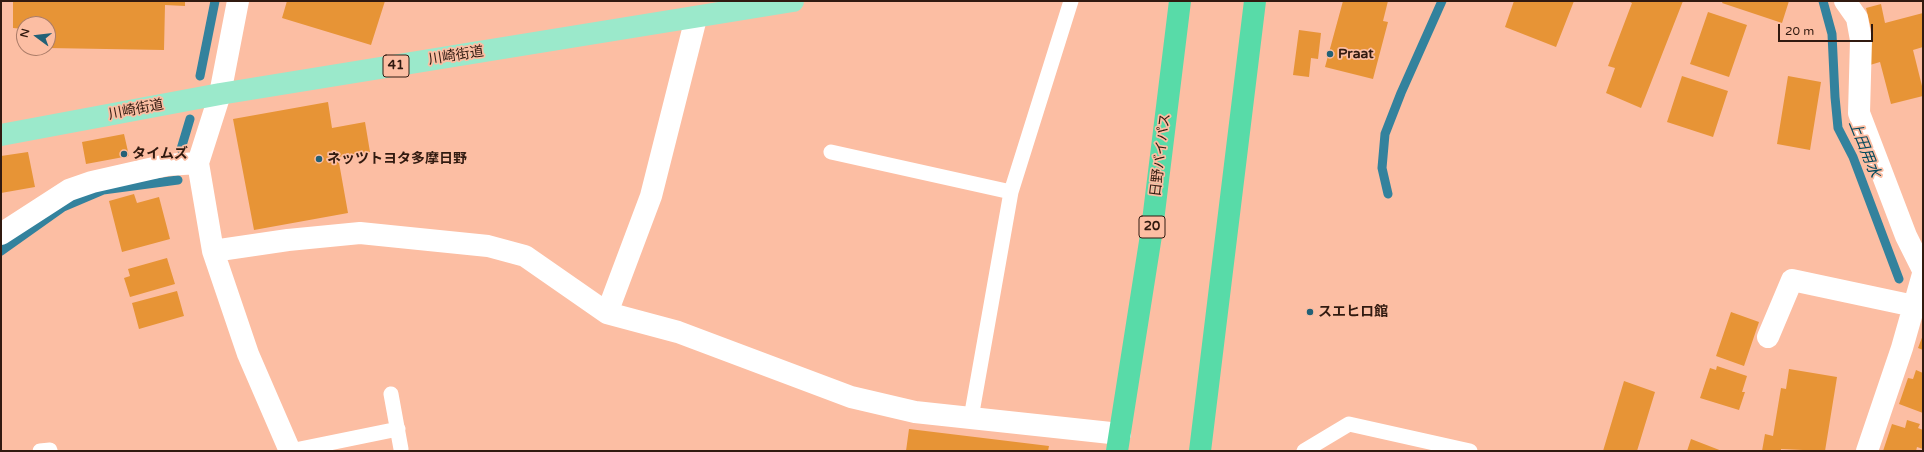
<!DOCTYPE html>
<meta charset="utf-8">
<style>
body{margin:0}
#map{position:relative;width:1924px;height:452px;overflow:hidden;background:#fcbea3;font-family:"Varela Round",sans-serif}
canvas{display:block}
.frame{position:absolute;inset:0;border:2px solid #311a10;pointer-events:none}
.north{position:absolute;left:16px;top:16px;width:40px;height:40px;box-sizing:border-box;background:#fcbea3;border:1px solid #ab7c68;border-radius:50%;rotate:285deg;font-size:11px;font-weight:700;line-height:16px;text-align:center;color:#311a10}
.north::after{content:'';display:block;margin:auto;width:14px;height:18px;background:#226177;clip-path:polygon(50% 0,100% 100%,50% 72%,0 100%)}
.scale{position:absolute;left:1778px;top:24px;width:95px;height:18px;box-sizing:border-box;border:2px solid #311a10;border-top:0;padding-left:5px;font-size:12px;line-height:14px;white-space:nowrap;color:#311a10;-webkit-text-stroke:3px #fcbea3;paint-order:stroke}
</style>
<div id="map">
<canvas width="1924" height="452"></canvas>
<div class="frame"></div>
<div class="north">N</div>
<div class="scale">20 m</div>
</div>
<script>
const ctx = document.querySelector('canvas').getContext('2d');
ctx.lineJoin = 'round';
function stroke(path, color, width, dash) {
  ctx.strokeStyle = color;
  ctx.lineWidth = width;
  ctx.lineCap = dash ? 'butt' : 'round';
  ctx.setLineDash(dash || []);
  ctx.stroke(path);
}
function paint(path, color) {
  ctx.fillStyle = color;
  ctx.fill(path, 'evenodd');
}
function write(font, color, halo, rows, align = 'center') {
  ctx.font = font + ' "Varela Round","Noto Sans JP",sans-serif';
  ctx.lineWidth = 3.5;
  ctx.setLineDash([]);
  ctx.textBaseline = 'middle';
  ctx.strokeStyle = halo;
  ctx.fillStyle = color;
  for (const [text, x, y, turn = 0] of rows) {
    ctx.save();
    ctx.translate(x, y);
    ctx.rotate((+turn || 0) * Math.PI / 180);
    ctx.textAlign = isNaN(turn) ? turn : align;
    if (halo) ctx.strokeText(text, 0, 0);
    ctx.fillText(text, 0, 0);
    ctx.restore();
  }
}
stroke(new Path2D(`
 M1823 1 1832 34 1835 97 1838 128 1853 157 1899 279
 M200 76 215 1
 M181 149 190 119
 M1388 194 1382 168 1385 134 1401 93 1442 1
 M1 251 63 207 103 190 178 180`), '#33829d', 9);
paint(new Path2D(`
 M13 1H185V6L165 5 164 50 48 48V24H24V29L13 28Z
 M287 1H385L371 45 282 18Z
 M1343 1H1388L1383 21 1388 22 1373 79 1325 67Z
 M1514 1H1574L1556 47 1505 27Z
 M1628 1H1683L1641 108 1606 93 1615 68 1608 66 1632 3Z
 M1723 1H1789L1782 23 1722 3Z
 M1881 4 1885 23 1923 13V47L1913 50 1923 90V96L1891 104 1880 62 1870 65 1863 35 1872 33 1866 8Z
 M1708 12 1747 25 1729 77 1690 64Z
 M1299 30 1321 33 1318 59 1311 58 1309 77 1293 75Z
 M1682 76 1728 91 1713 137 1667 122Z
 M1788 76 1821 82 1810 150 1777 144Z
 M328 102 332 128 365 122 370 152 338 157 348 213 254 230 233 119Z
 M124 134 129 156 86 164 82 142Z
 M28 152 35 187 1 193V156Z
 M134 194 137 203 159 197 170 239 122 252 109 201Z
 M167 258 175 284 130 297 124 278 130 276 128 269Z
 M177 291 184 316 139 329 132 303Z
 M1731 312 1759 322 1744 366 1716 356Z
 M1923 335V350L1918 348Z
 M1717 366 1747 376 1742 392H1745L1739 410 1700 398 1710 368 1716 370Z
 M1789 369 1837 377 1825 451 1781 449V451H1762L1765 434 1773 436 1781 388 1786 389Z
 M1916 370 1923 373V413L1899 404 1908 378 1913 379Z
 M1624 381 1655 392 1637 451H1603Z
 M1907 420 1920 424 1918 428 1923 430V449L1917 447 1916 451H1883L1892 424 1905 428Z
 M909 429 1049 446 1048 451H906Z
 M1691 439 1722 451H1687Z`), '#e79436');
stroke(new Path2D(`
 M831 152 1011 192
 M391 394 401 449
 M971 418 1011 192 1071 1
 M40 451 50 450
 M290 451 398 429
 M1304 451 1349 424 1470 451`), '#fff', 15);
stroke(new Path2D(`
 M238 1 220 94 198 163 213 251 248 354 290 451
 M1845 1 1857 18 1861 40 1859 113 1906 236 1923 270
 M1 234 69 190 92 182 167 165 198 163
 M213 251 288 240 360 233 488 246 525 256 607 313 678 332 851 397 915 412 1120 434
 M607 313 651 196 696 18
 M1768 337 1792 280 1914 306
 M1867 451 1902 348 1923 274`), '#fff', 22);
stroke(new Path2D(`
 M1 135 220 94 793 1`), '#9be9cb', 22);
stroke(new Path2D(`
 M1117 451 1152 229 1180 1
 M1200 451 1255 1`), '#58dba8', 22);
for (const [x, y, r, color] of [
 [1330,54,4,"#226177"],
 [124,154,4,"#226177"],
 [319,159,4,"#226177"],
 [1310,312,4,"#226177"]
]) {
  const dot = new Path2D();
  dot.arc(x, y, r, 0, 2 * Math.PI);
  ctx.fillStyle = color;
  ctx.fill(dot);
  stroke(dot, '#fcbea3', 1.5);
}
for (const [x, y, w] of [
 [396,66,26],
 [1152,227,26]
]) {
  const box = new Path2D();
  box.roundRect(x - w / 2, y - 11, w, 22, 3);
  ctx.fillStyle = '#fcbea3';
  ctx.fill(box);
  stroke(box, '#311a10', 1);
}
write('bold 13px', '#311a10', null, [
 ["41",396,66],
 ["20",1152,227]
]);
write('bold 14px', '#311a10', '#fcbea3', [
 ["Praat",1338,54],
 ["タイムズ",132,154],
 ["ネッツトヨタ多摩日野",327,159],
 ["スエヒロ館",1318,312]
], 'left');
write('14px', '#311a10', '#fcbea3', [
 ["川崎街道",456,56,-9],
 ["川崎街道",136,110,-11],
 ["日野バイパス",1161,155,-83]
]);
write('italic 15px', '#02495d', '#fcbea3', [
 ["上田用水",1864,149,68]
]);
</script>
